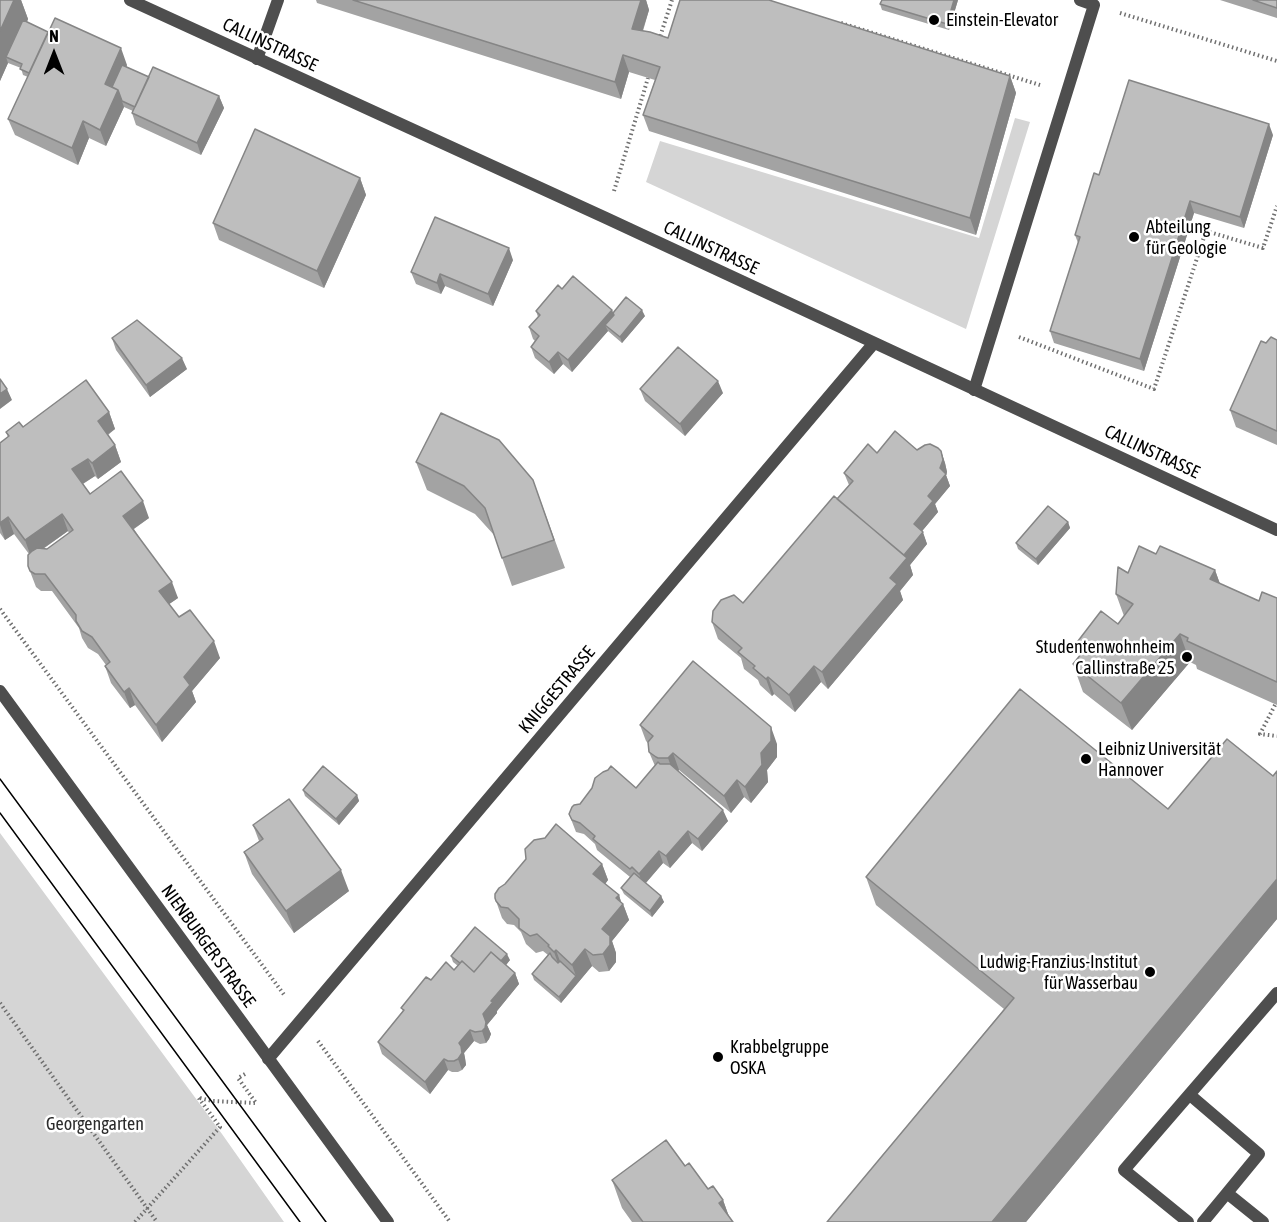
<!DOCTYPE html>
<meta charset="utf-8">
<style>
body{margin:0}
#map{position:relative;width:1277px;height:1222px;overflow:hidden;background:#fff;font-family:"Asap Condensed",sans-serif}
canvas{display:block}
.north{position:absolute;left:24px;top:24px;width:60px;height:60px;-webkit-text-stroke:4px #fff;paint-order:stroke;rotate:0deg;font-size:16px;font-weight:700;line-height:24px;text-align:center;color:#000}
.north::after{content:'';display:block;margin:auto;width:21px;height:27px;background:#000;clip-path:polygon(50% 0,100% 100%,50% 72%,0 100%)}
</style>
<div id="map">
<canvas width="1277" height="1222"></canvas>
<div class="north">N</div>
</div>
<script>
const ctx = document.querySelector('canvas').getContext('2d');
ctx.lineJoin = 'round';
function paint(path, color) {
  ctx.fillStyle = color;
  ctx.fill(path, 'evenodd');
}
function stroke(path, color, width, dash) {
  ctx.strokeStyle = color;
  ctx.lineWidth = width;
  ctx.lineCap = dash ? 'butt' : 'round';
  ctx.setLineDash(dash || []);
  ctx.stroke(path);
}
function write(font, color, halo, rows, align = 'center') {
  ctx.font = font + ' "Asap Condensed",sans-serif';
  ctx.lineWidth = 5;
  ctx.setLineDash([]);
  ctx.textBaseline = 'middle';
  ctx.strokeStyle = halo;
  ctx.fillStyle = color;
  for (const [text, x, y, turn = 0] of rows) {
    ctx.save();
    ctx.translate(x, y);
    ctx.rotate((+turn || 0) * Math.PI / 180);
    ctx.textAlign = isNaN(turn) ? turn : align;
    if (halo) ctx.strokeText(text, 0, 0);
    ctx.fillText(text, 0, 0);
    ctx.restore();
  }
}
paint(new Path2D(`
 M1015 118 1030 122 966 329 646 182 660 141 979 238Z
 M0 833 222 1134 284 1222H0Z`), '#d5d5d5');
stroke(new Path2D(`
 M1120 13 1277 61
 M841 23 1040 85
 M659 40 672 0
 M614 191 648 78
 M1019 337 1154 389 1206 231 1263 248 1277 206
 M0 609 285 996
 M1275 705 1260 734 1277 736
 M0 1003 157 1222
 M318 1041 450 1222
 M245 1074 238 1078 256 1103
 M200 1098 212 1101 255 1103
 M135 1222 220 1127 198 1097`), '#707070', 4, [1.5, 3]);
stroke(new Path2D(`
 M257 59 278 0
 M974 390 1094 5 1080 0
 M1190 1095 1259 1154 1227 1193 1263 1222
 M1188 1222 1124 1170 1277 993
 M1203 1222 1227 1193`), '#4e4e4e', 12);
stroke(new Path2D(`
 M130 0 606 218 1277 530
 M268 1059 874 343`), '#4e4e4e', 12);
stroke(new Path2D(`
 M0 691 388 1222`), '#4e4e4e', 12);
stroke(new Path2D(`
 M0 779 326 1222
 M0 813 300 1222`), '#000', 1.5);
paint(new Path2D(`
 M0 0H21L28 19 27 22 48 32 127 65 126 67 149 77 219 96 224 108 201 155 136 125 132 113 133 111 124 107 106 146 89 138 78 165 15 135 8 119 28 77 23 75 21 68 8 63 0 81Z
 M316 0H646L649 10 643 31 668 38 1010 76 1016 93 976 235 649 131 643 115 655 80 629 72 621 99 317 3Z
 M882 0H958L949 30 882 10 880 4Z
 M1220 0H1277V18Z
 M1273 135 1244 228 1194 213 1144 371 1054 343 1050 331 1078 243 1075 235 1099 175Z
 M360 178 366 195 324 288 219 240 213 223Z
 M513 260 493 306 445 286 441 294 416 284 411 272Z
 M562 289 612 310 613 313 645 316 622 343 608 331 572 372 563 364 554 374 535 358 531 347 535 341 533 339 529 327 538 317 536 311Z
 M112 338 187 369 150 397 116 350Z
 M1277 340V445L1236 427 1230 410 1266 343Z
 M640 389 723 393 685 436 645 401Z
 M109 412 115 429 108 435 115 445 121 462 98 479 95 476 83 484 90 494 149 518 134 529 178 598 169 604 179 617 220 658 192 691 196 702 162 742 135 705 130 708 111 683 105 666 106 665 98 654 88 648 82 638 79 628 52 591H41L36 587 28 566 29 554 14 534 5 540 0 533V443L8 437 6 432 23 427ZM68 531 69 533 47 549H43Z
 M941 451 945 463 947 472 946 475 950 486 935 504 938 512 922 531 927 544 910 565 913 575 900 591 903 600 828 689 821 682 795 712 774 694 772 696 760 685 758 680 744 669 741 658 718 639 712 622 743 603 837 499 849 485 844 473 877 453Z
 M416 462 533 480 565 568 512 586 494 535 475 514 427 490Z
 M1068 522 1070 528 1038 565 1018 549 1016 543Z
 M1156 554 1215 570 1220 584 1259 601 1277 598V705L1197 669 1196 665 1190 662 1132 730 1083 692 1073 664 1082 653 1078 641 1118 624 1124 616 1116 594 1128 573Z
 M640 725 777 744V757L767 770 768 782 751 803 744 797 731 813 679 770 678 771 728 821 702 851 692 843 670 868 663 863 646 883 661 896 664 902 652 917 624 894 621 888 630 877 597 850 595 844 584 834 576 832 569 814 580 804 636 788 655 766 649 752 648 743 646 741Z
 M1277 771V919L1026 1222H827L1004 1009 876 905 866 877 1168 809 1273 776Z
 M303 790 357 795 359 801 339 825 305 796Z
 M253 825 349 891 294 933 252 874 244 852 259 841Z
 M602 864 608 880 605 884 619 895 621 902 623 904 629 920 612 941 616 953V962L609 971 599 972 592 966 561 1003 534 980 532 974 548 955 543 951 536 953 526 944 521 932 514 925 507 924 502 918 496 901Z
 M451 956 510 960 506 965 515 973 519 984 497 1011V1013L487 1025 491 1034 489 1039 486 1043 480 1044 474 1041 464 1053 465 1058 466 1065 462 1070 458 1072H452L448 1070 430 1094 382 1054 378 1042 403 1011 401 1008 431 980 454 970 458 966 453 962Z
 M685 1166 708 1189 723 1200 729 1217 733 1222H632L622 1208 612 1180Z`), '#a3a3a3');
paint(new Path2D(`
 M14 0H21L28 19 10 59 6 57 8 63 0 81V31Z
 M641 0H646L649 10 638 45 632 29Z
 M954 0H958L949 30 947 24Z
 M121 48 127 65 113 96 105 84Z
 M623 55 629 72 621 99 615 82Z
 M1010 76 1016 93 976 235 970 218Z
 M118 90 124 107 106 146 100 130Z
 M219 96 224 108 201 155 197 143Z
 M83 121 89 138 78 165 72 148Z
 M1269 124 1273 135 1244 228 1240 217Z
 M360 178 366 195 324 288 317 271Z
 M1190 201 1194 213 1144 371 1140 359Z
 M509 248 513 260 493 306 488 294Z
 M440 274 445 286 441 294 437 283Z
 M612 310 616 321 605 325 608 331 572 372 568 360Z
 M642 310 645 316 622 343 620 337Z
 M558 352 563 364 554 374 549 362Z
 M182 358 187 369 150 397 146 385Z
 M718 381 723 393 685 436 680 424Z
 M7 389 12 400 0 409V394Z
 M109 412 115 429 104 437 98 421Z
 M115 445 121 462 98 479 92 463Z
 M941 451 945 463 947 472 946 475 950 486 935 504 938 512 918 536 914 524 928 496 940 468Z
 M88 459 95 476 79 486 72 469Z
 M143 501 149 518 129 532 123 516Z
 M62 514 68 531 31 557 25 540Z
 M8 517 14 534 5 540 0 525V523Z
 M1068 522 1070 528 1038 565 1036 559Z
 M923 532 927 544 910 565 913 575 900 591 903 600 828 689 822 672 890 578 902 558Z
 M1215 570 1225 598 1210 579Z
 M172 582 178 598 165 607 159 591Z
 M1180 634 1190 662 1132 730 1121 703Z
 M214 641 220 658 192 691 196 702 162 742 156 725 184 677Z
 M814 666 821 682 795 712 789 695Z
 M768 677 774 694 772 696 766 679Z
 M129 688 135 705 130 708 124 692Z
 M771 727 777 744V757L767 770 768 782 751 803 745 787 761 753Z
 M673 753 679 770 674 775 668 758Z
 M737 780 744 797 731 813 724 796Z
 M357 795 359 801 339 825 336 819Z
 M723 810 728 821 702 851 698 839Z
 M688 831 692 843 670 868 666 856Z
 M659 851 663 863 643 886 639 874Z
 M602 864 608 880 600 891 593 874Z
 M341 870 349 891 294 933 286 911Z
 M1277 879V919L1026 1222H992Z
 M619 895 622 905 623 904 629 920 612 941 616 953V962L609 971 603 954 602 929 616 898Z
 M661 896 664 902 652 917 650 911Z
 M585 949 592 966 561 1003 559 997 576 976 572 965Z
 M556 950 562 967 560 969 554 952Z
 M507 954 510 960 502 970 499 964Z
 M515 973 519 984 497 1011V1013L487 1025 491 1034 489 1039 486 1043 482 1031 483 1014 491 1001Z
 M470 1030 474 1041 464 1053 465 1058 466 1065 462 1070 458 1059 459 1043Z
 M444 1059 448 1070 430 1094 425 1082Z
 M723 1200 731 1222 719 1203Z`), '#858585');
const building = new Path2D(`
 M0 0H14L0 31Z
 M353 0H641L632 29 650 32 668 38 680 0H769L1010 76 970 218 643 115 660 67 623 55 615 82Z
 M882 0H954L947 24 880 4Z
 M1253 0H1277V8Z
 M55 18 121 48 105 84 118 90 100 130 83 121 72 148 8 119Z
 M23 20 48 32 29 73 20 69 22 64 6 57Z
 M122 65 149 77 135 107 122 101 118 90 112 87Z
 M153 67 219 96 197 143 132 113Z
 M1129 80 1269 124 1240 217 1190 201 1140 359 1050 331 1080 237 1075 235 1094 173 1099 175Z
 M255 129 360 178 317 271 213 223Z
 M435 217 509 248 488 294 440 274 437 283 411 272Z
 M573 276 612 310 568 360 558 352 549 362 531 347 539 336 529 327 540 315 536 311 558 285 562 289Z
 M626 297 642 310 620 337 605 325 614 315 613 313Z
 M137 320 182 358 146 385 112 338Z
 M1271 337 1277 340V431L1230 410 1261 341 1266 343Z
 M678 347 718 381 680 424 640 389Z
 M0 379 7 389 0 394Z
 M86 380 109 412 98 421 115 445 92 463 88 459 72 469 90 494 121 471 143 501 123 516 172 582 159 591 179 617 190 610 214 641 184 677 190 685 156 725 129 688 124 692 105 666 110 662 92 637 82 631 76 621V615L45 574H35L30 571 28 566V555L32 551 37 548 47 549 73 530 62 514 25 540 8 517 0 523V443L9 436 6 432 19 422 23 427Z
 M441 413 499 440 533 480 554 540 502 558 485 508 464 486 416 462Z
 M895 431 917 450 925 445 930 444 938 448 941 451 943 460 940 468 946 474 928 496 933 501 914 524 923 532 904 555 837 499 853 481 844 473 868 444 877 453Z
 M834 496 907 558 890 578 897 584 822 672 814 666 789 695 768 677 766 679 753 668 755 666 738 652 742 648 712 622 713 611 721 600 734 595 743 603Z
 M1048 506 1068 522 1036 559 1016 543Z
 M1139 546 1156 554 1160 546 1215 570 1210 579 1259 601 1262 592 1277 598V682L1187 641 1188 638 1180 634 1121 703 1073 664 1086 648 1078 641 1101 611 1118 624 1133 604 1116 594 1118 567 1128 573Z
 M693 661 771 727V741L761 753 762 765 745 787 737 780 724 796 673 753 668 758H658L656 757 649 752 648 742 653 736 640 725Z
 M1020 689 1168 809 1227 739 1273 776 1277 771V879L992 1222H827L1014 998 866 877Z
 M658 762 660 764H670L723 810 698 839 688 831 666 856 659 851 639 874 632 867 630 869 593 839 595 836 580 823 572 820 569 814 572 807 574 805 580 804 592 788 595 778 603 772 608 770 611 766 636 788Z
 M323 766 357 795 336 819 303 790Z
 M289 799 341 870 286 911 244 852 263 839 253 825Z
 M556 824 602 864 593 874 619 895 616 898 623 904 602 929 610 936V945L603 954 593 955 585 949 572 965 556 950 554 952 548 946 549 945 537 934 530 936 519 928V919L508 908 501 907 496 901 495 898V894L499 888 505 884 526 859 525 849 534 840 545 838Z
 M634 873 661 896 650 911 621 888Z
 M475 927 507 954 501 961 491 952 474 972 462 961 460 963 451 956Z
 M491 952 515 973 491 1001 493 1002 483 1014 486 1022 485 1028 482 1031 475 1032 470 1030 459 1043 461 1046 462 1053 458 1059 454 1061H448L444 1059 425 1082 378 1042 404 1010 401 1008 426 977 431 980 446 962 454 970 462 961 474 972Z
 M550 953 552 957 558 963 560 961 576 976 559 997 532 974Z
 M666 1140 685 1166 689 1163 708 1189 713 1186 723 1200 719 1203 733 1222H643L612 1180Z`);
paint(building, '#bebebe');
stroke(building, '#858585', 1.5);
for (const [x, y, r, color] of [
 [934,20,6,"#000"],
 [1134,237,6,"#000"],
 [1187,657,6,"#000"],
 [1086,759,6,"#000"],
 [1150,972,6,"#000"],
 [718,1057,6,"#000"]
]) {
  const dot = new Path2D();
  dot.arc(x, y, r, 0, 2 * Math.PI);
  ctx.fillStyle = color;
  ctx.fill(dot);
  stroke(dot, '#fff', 2);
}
write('18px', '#000', '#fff', [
 ["Einstein-Elevator",946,20],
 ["Abteilung",1146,227],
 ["für Geologie",1146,248],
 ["Studentenwohnheim",1175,647,"right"],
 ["Callinstraße 25",1175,668,"right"],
 ["Leibniz Universität",1098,749],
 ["Hannover",1098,770],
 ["Ludwig-Franzius-Institut",1138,962,"right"],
 ["für Wasserbau",1138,983,"right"],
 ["Krabbelgruppe",730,1047],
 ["OSKA",730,1068]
], 'left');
write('18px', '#000', '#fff', [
 ["CALLINSTRASSE",270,45,25],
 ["CALLINSTRASSE",711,248,25],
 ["CALLINSTRASSE",1152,452,25],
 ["KNIGGESTRASSE",557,690,-50],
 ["NIENBURGER STRASSE",208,946,54]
]);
write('18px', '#2c2c2c', '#fff', [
 ["Georgengarten",95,1124]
]);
</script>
